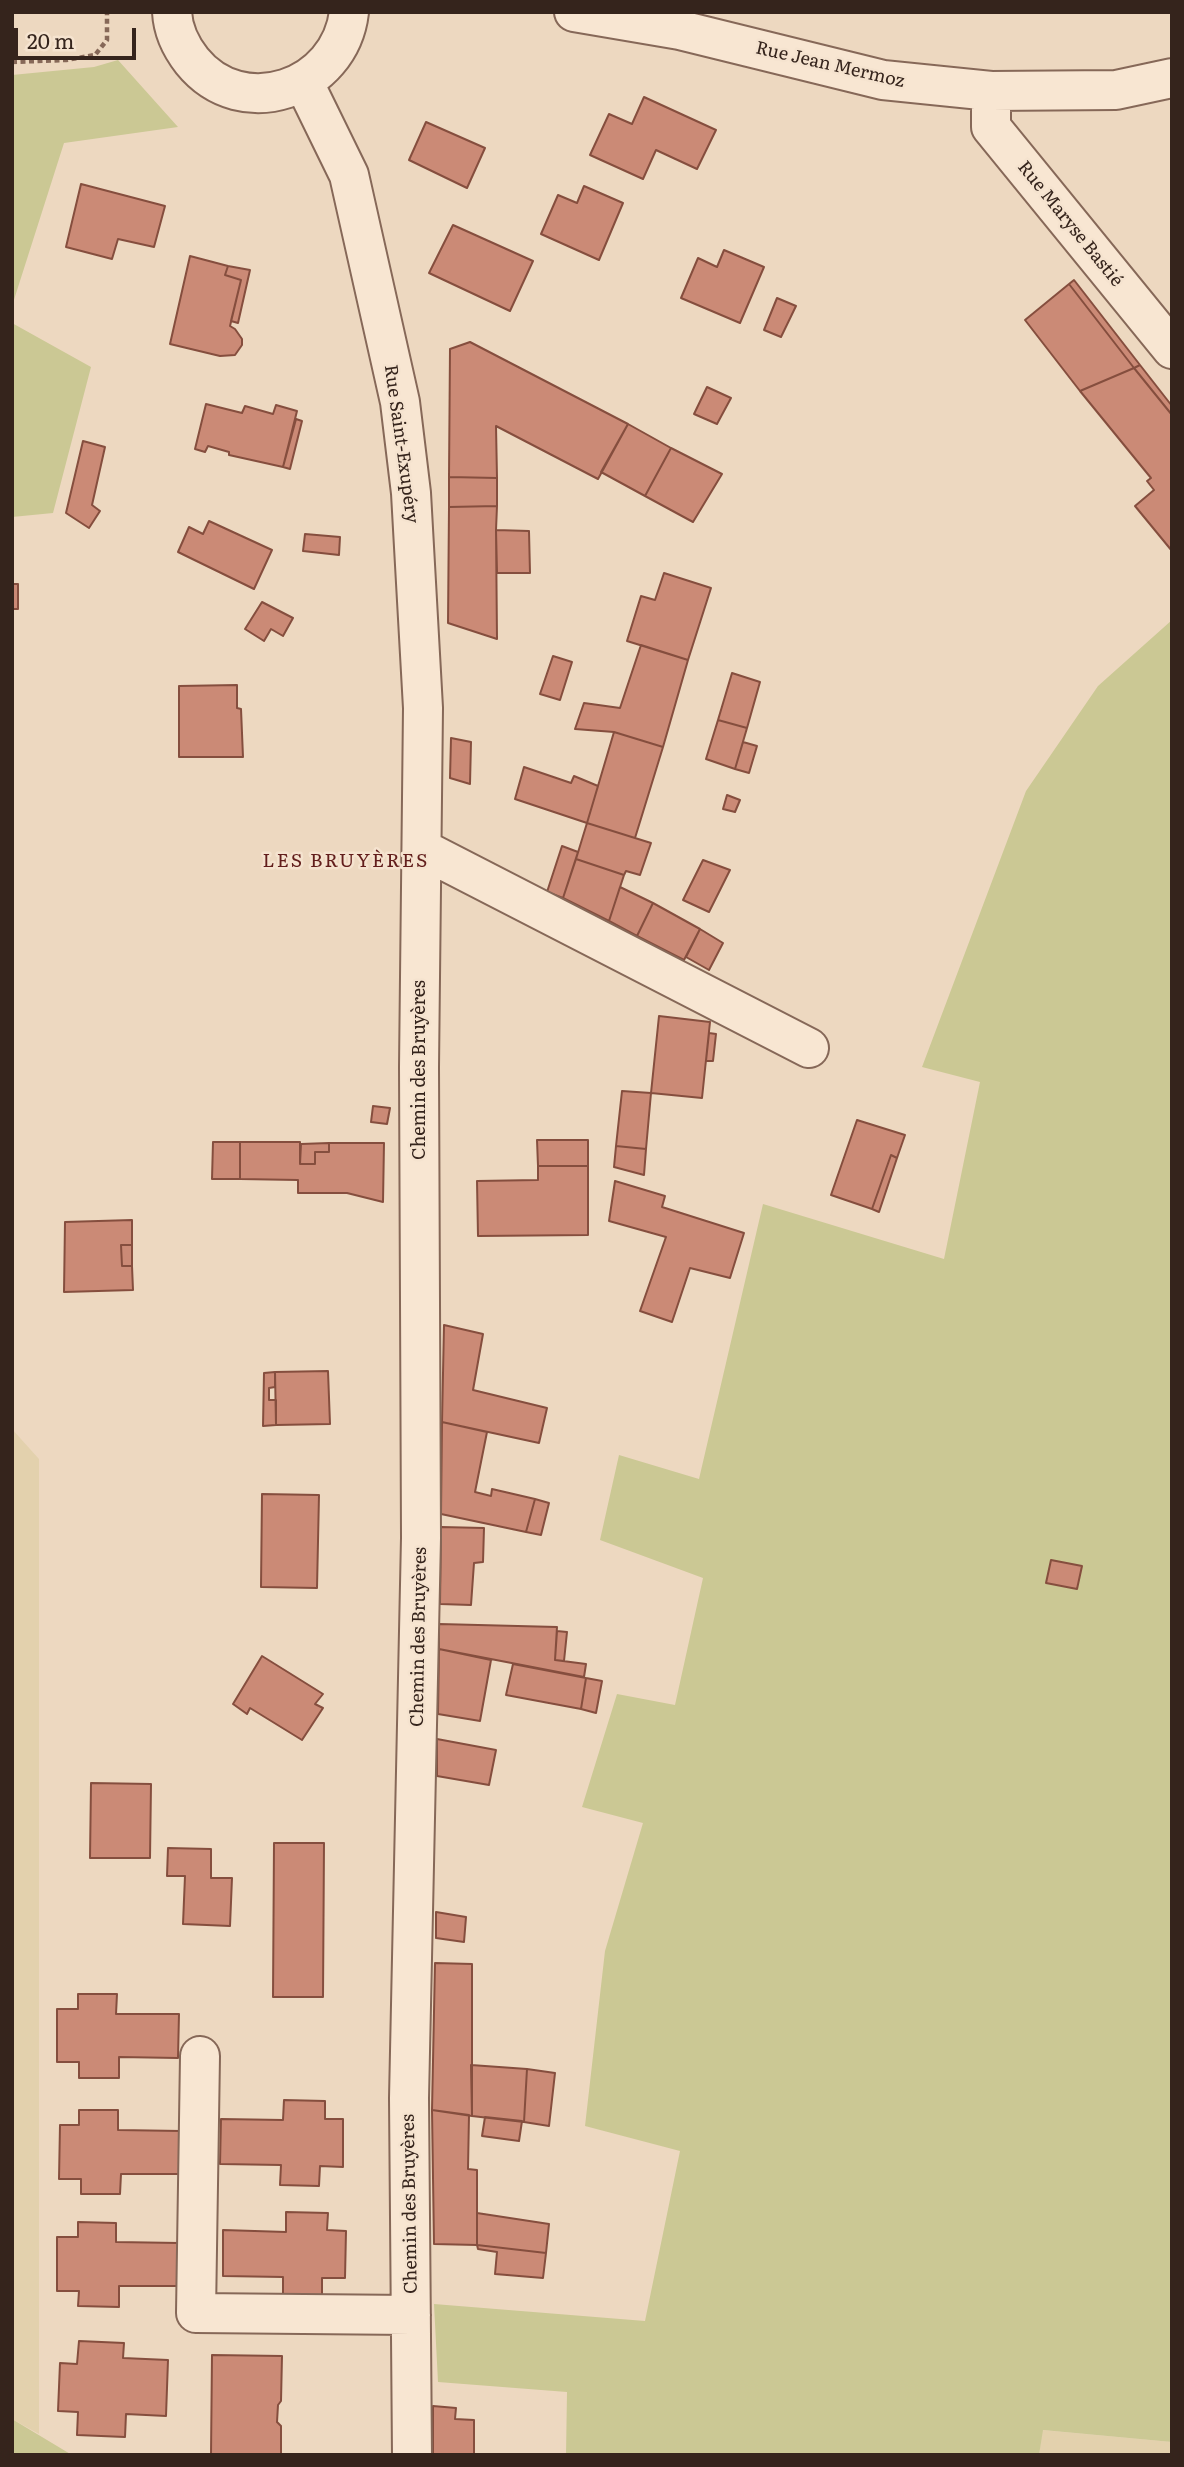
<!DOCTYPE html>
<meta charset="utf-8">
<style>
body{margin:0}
#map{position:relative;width:1184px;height:2467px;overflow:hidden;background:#edd8c0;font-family:Literata,serif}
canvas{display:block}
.frame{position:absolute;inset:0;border:14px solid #35241c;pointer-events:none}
.scale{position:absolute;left:14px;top:28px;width:122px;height:32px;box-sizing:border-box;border:4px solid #35241c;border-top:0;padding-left:9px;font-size:21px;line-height:24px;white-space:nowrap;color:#35241c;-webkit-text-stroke:5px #f5e3cf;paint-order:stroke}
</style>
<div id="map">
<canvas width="1184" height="2467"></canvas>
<div class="frame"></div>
<div class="scale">20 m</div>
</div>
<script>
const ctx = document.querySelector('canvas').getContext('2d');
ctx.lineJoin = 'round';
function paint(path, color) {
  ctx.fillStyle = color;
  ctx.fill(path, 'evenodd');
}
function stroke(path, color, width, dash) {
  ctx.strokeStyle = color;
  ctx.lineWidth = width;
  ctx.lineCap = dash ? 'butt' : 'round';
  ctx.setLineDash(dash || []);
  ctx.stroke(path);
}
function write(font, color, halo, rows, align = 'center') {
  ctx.font = font + ' Literata,serif';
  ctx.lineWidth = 5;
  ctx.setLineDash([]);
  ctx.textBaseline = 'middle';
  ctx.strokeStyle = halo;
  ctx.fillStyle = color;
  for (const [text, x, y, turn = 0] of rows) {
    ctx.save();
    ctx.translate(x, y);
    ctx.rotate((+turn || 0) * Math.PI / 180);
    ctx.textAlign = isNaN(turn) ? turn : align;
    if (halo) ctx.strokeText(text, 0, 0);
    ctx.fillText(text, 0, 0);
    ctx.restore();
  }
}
paint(new Path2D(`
 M12 1429 39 1459V2434L12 2419Z
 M1042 2430 1172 2442V2455H1039Z`), '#e3d1ad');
paint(new Path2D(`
 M118 60 178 127 64 143 12 306V75L94 67Z
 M12 323 91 367 53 513 12 517Z
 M1172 620V2442L1043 2430 1039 2455H566L567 2392 438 2382 434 2304 645 2321 680 2151 585 2126 605 1951 643 1823 582 1807 617 1694 675 1705 703 1578 600 1540 619 1455 699 1479 763 1204 944 1259 980 1082 922 1067 1026 791 1098 686Z
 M12 2419 72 2455H12Z`), '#cbc894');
const building = new Path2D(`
 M644 97 716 130 697 169 656 150 643 179 590 155 609 114 632 124Z
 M426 122 485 148 467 188 409 160Z
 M81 184 165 206 154 247 118 239 112 259 66 247Z
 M584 186 623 203 599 260 541 234 558 195 577 203Z
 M453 225 533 261 510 311 429 273Z
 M724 250 764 267 740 323 681 298 698 258 717 267Z
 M190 256 228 266 225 275 241 280 230 326 235 329 242 339V345L235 355 220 356 170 344Z
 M228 266 250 270 238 323 231 321 241 280 225 275Z
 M1074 280 1140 365 1134 368 1069 284Z
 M1069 284 1134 368 1080 391 1025 320Z
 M777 298 796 306 781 337 764 330Z
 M470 342 628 424 598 479 496 426 497 478 449 477 450 349Z
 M1140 365 1172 406V415L1134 368Z
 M1134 368 1172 415V551L1135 506 1154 490 1147 481 1151 478 1080 391Z
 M707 387 731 398 717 424 694 414Z
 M206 404 242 413 245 406 273 414 276 405 297 411 283 467 229 455V452L208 446 205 452 195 449Z
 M296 419 302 421 290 469 283 467Z
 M628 424 671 448 645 496 601 472Z
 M83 441 105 447 92 505 100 511 89 528 66 513Z
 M671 448 722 474 693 522 645 496Z
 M449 477 497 478V506L449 507Z
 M497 506 496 530 497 639 448 623 449 507Z
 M209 521 272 550 254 589 178 552 189 527 203 534Z
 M496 530 529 531 530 573H497Z
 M305 534 340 537 339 555 303 551Z
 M664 573 711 588 688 660 627 641 641 596 655 600Z
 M12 584H18V609H12Z
 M262 602 293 618 283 636 271 629 264 641 245 629Z
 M641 645 688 660 663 747 614 732 575 729 584 703 620 708Z
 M553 656 572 662 560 700 540 694Z
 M732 673 760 682 747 728 718 720Z
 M237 685V708L241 709 243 757H179V686Z
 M718 720 747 728 735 769 706 759Z
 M614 732 663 747 635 838 587 823Z
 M451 738 471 742 470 784 450 778Z
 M743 742 757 746 749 773 735 769Z
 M524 767 571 783 574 776 598 786 587 823 515 799Z
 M727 795 740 800 735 812 723 809Z
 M587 823 651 843 640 875 626 871 624 875 576 859Z
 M562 846 578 852 563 898 547 892Z
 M576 859 624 875 609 921 563 898Z
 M703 860 730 870 709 912 683 900Z
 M620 887 653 903 637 936 609 921Z
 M653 903 700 929 684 960 637 936Z
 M700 929 723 943 709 970 686 957Z
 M659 1016 710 1022 702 1098 651 1093Z
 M709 1033 716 1034 713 1061H706Z
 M622 1091 651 1093 646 1149 616 1146Z
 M373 1106 390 1108 387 1124 371 1122Z
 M857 1120 905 1135 897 1158 891 1155 872 1209 831 1195Z
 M537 1140H588V1166H538Z
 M213 1142H240V1179H212Z
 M240 1142H300V1164H315V1152H329V1143H384L383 1202 347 1193H298V1180L240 1179Z
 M329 1143V1152H315V1164H300L301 1144Z
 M616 1146 646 1149 644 1175 614 1167Z
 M891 1155 897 1158 879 1212 872 1209Z
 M538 1166H588V1235L478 1236 477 1181 538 1180Z
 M615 1181 665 1196 662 1207 744 1233 730 1278 690 1268 672 1322 640 1311 666 1237 609 1221Z
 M132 1220V1245H121L122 1266H132L133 1290 64 1292 65 1222Z
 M121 1245H132V1266H122Z
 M444 1325 483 1334 473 1390 547 1408 539 1443 442 1422Z
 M328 1371 330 1424 276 1425 275 1372Z
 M275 1372V1387L269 1388V1400H276V1425L263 1426 264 1373Z
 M442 1422 487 1432 475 1492 491 1496 492 1489 535 1499 526 1532 441 1514Z
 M262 1494 319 1495 317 1588 261 1587Z
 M535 1499 549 1503 541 1535 526 1532Z
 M441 1527 484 1528 483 1562 474 1563 471 1605 440 1604Z
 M1051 1560 1082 1566 1077 1589 1046 1583Z
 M439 1624 557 1627 555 1660 586 1664 584 1677 439 1649Z
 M557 1631 567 1632 564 1661 555 1660Z
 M439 1649 491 1660 480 1721 438 1714Z
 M262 1656 323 1694 315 1704 323 1708 302 1740 250 1708 247 1714 233 1704Z
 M513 1664 586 1678 581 1709 506 1695Z
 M586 1678 602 1681 596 1713 581 1709Z
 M437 1739 496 1750 489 1785 437 1776Z
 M91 1783 151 1784 150 1858H90Z
 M274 1843H324L323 1997H273Z
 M168 1848 211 1849V1878H232L230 1926 183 1924 185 1876H167Z
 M436 1912 466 1917 464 1942 436 1938Z
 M435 1963 472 1964V2116L432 2110Z
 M78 1994H117L116 2014H179L178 2058 119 2057V2078H79V2062H57V2009H78Z
 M471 2065 527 2069 524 2122 472 2116Z
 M527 2069 555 2073 549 2126 524 2122Z
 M284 2100 325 2101V2119H343V2167L320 2166 319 2186 280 2185 281 2165 220 2164 221 2119 283 2120Z
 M79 2110H118V2130L181 2131V2174H121L120 2194H81V2179H59L60 2125H79Z
 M432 2110 469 2115 468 2169 477 2170V2245L434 2244Z
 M485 2117 522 2121 519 2141 482 2136Z
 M286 2212 328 2213 327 2230 346 2231 345 2278H322V2298L283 2296V2277L223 2276V2230L286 2232Z
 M477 2213 549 2224 546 2253 477 2245Z
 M78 2222 116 2223V2242L179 2243 178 2286H119V2307L78 2306 79 2291H57V2237H78Z
 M477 2245 546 2253 543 2278 495 2274 497 2252 478 2249Z
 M79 2341 124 2343 123 2358 168 2360 166 2416 126 2414 125 2437 77 2435 78 2412 58 2411 60 2363 77 2364Z
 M212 2355 282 2356 281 2401 278 2405 277 2422 281 2426V2455H211Z
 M433 2406 456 2408 455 2419 474 2420V2455H433Z`);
paint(building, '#cb8a76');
stroke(building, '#854e3e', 2);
const minor = new Path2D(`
 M172 12C173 31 181 47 192 61 242 123 340 89 349 12
 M574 12 680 30 883 80 991 91 1116 90 1172 78
 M304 83 349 175 400 402 411 493 423 708 419 1067 421 1538 409 2098 412 2455
 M991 91V127L1172 349
 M422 849 809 1048
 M200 2056 196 2313 411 2315`);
stroke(minor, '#866858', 42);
stroke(new Path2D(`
 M12 62 66 60 95 55 107 40V12`), '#866858', 4.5, [5, 3.5]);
stroke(minor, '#f8e6d2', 38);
write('18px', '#35241c', '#f5e3cf', [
 ["Rue Jean Mermoz",830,65,13],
 ["Rue Maryse Bastié",1070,224,51],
 ["Rue Saint-Exupéry",401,444,82],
 ["Chemin des Bruyères",420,1070,-90],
 ["Chemin des Bruyères",419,1637,-89],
 ["Chemin des Bruyères",410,2204,-91]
]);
ctx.letterSpacing = '2px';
write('19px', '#621e1c', '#f5e3cf', [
 ["LES BRUYÈRES",346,861]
]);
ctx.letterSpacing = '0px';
</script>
